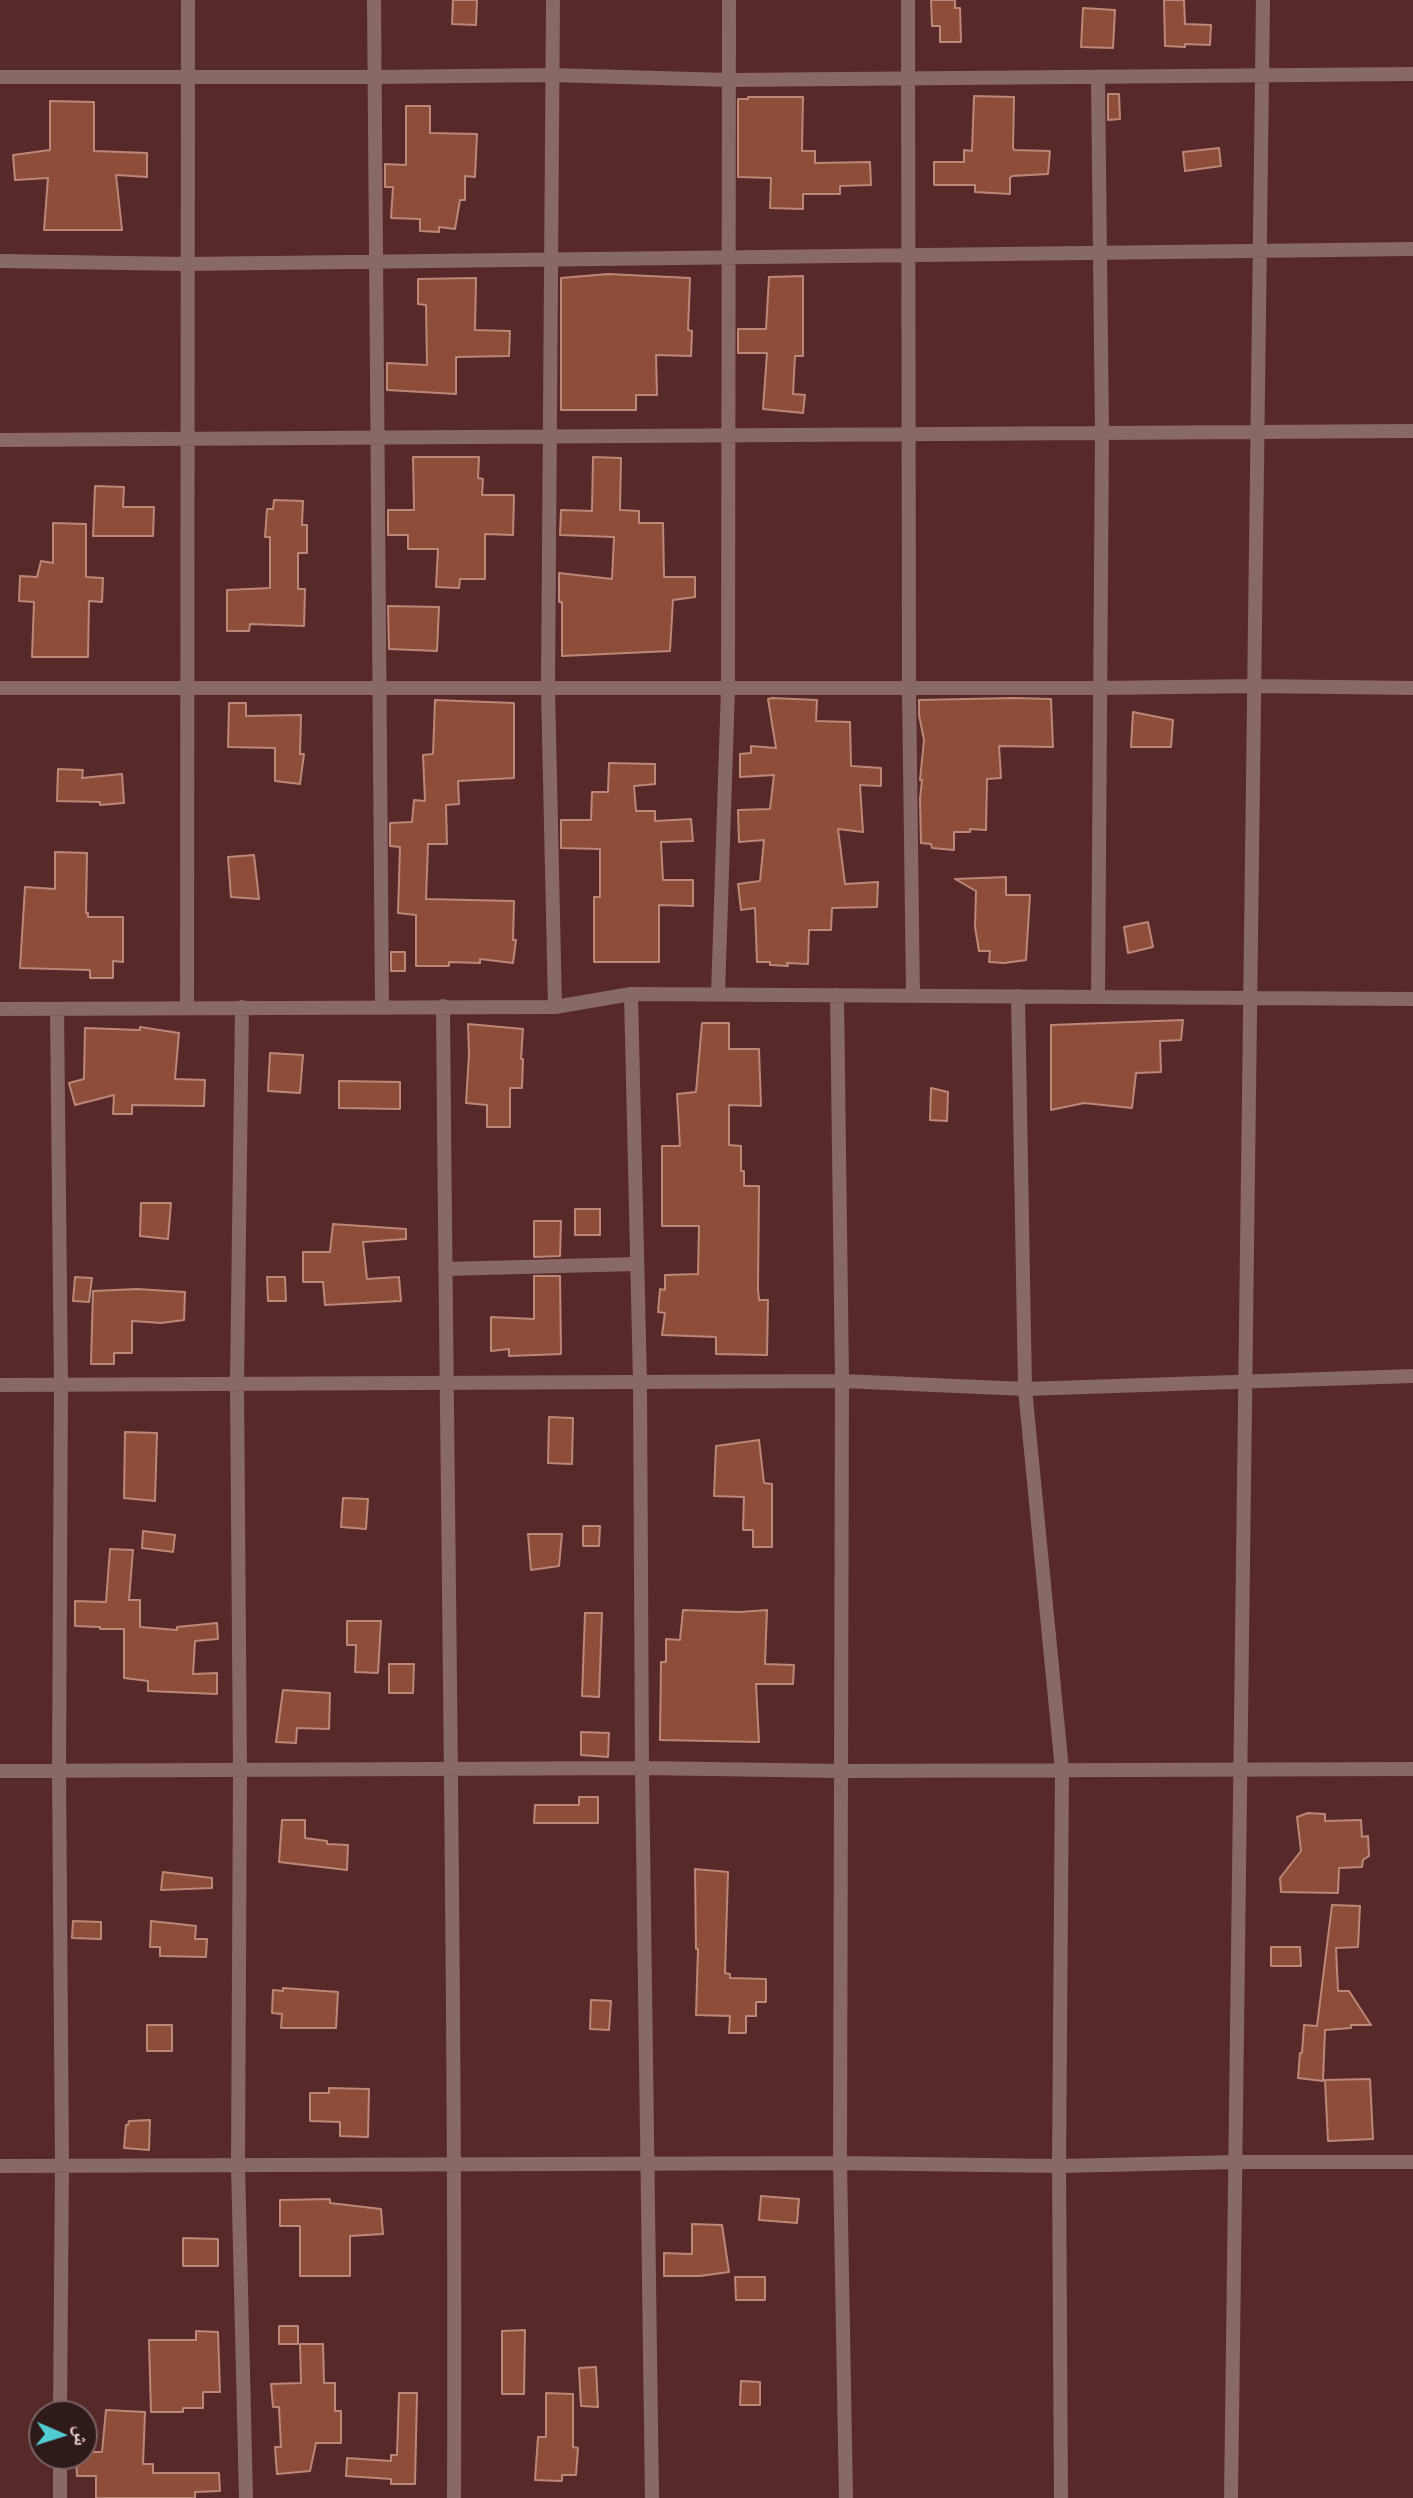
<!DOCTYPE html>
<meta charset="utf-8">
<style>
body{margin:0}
#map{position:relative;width:1413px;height:2498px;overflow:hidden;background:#57292b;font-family:"PT Serif","Noto Naskh Arabic",serif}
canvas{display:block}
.north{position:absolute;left:28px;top:2400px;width:70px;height:70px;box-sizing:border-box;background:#2f1a1a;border:2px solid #7a6161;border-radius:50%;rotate:93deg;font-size:19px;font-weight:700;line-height:28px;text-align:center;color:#eacccb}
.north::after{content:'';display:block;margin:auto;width:24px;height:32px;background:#51ccd1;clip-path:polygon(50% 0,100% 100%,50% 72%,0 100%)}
</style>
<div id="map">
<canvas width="1413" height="2498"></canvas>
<div class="north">ش</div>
</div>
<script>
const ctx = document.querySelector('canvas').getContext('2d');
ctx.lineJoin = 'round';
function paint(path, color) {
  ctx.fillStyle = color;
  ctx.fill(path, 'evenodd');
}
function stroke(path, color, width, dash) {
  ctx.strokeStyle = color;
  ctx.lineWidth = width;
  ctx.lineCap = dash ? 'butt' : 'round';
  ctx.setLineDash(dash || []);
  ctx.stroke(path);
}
const building = new Path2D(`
 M453 0H477L476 25 452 24Z
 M931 0H955V8H960L961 42H940V26H932Z
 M1164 0H1184L1185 24 1211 25 1210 45 1185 44V47L1165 46Z
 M1083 8 1115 10 1113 48 1081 47Z
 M1108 94H1119L1120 119 1108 120Z
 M974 96 1014 97 1013 147 1014 150 1050 151 1048 174 1012 176 1010 178V194L975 192V185H934V162H964V150L972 151Z
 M748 97H803L802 151H815V163L870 162 871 185 840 186V194H803V209L770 208 771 178 738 177V99H748Z
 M50 101 94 102V151L147 153V177L116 175 122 230H44L48 178 15 180 13 155 50 150Z
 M406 106H430V133L477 134 475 177 465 176V200H460L455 229 439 227V232L420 231V219L391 218 393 187H385V164L406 165Z
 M1219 148 1221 166 1185 171 1183 152Z
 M608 274 690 278 688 330 692 331 691 356 656 355 657 395H636V410H561V278Z
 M803 276V356H795L793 394 805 395 803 413 763 409 767 353H738V329H766L769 277Z
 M476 278 475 330 510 331 509 356 456 357V394L387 390V363L427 365 426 305 418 304V279Z
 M413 457H479L478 478 483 479 482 495H514L513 535 485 534V579H460L459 588 436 587 438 549H408V535H388V510H414Z
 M593 457 621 458 620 510 639 511V523H663L664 577H695V597L673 600 670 651 562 656V602H559V573L612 579 614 537 560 535 561 510 592 511Z
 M95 486 124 487 123 507H154L153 536H93Z
 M274 500 303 501 302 525H307V553H298V589H305L304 626 250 624 249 631H227V590L270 588V537H265L267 509H273Z
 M53 523 86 524V577L103 578 102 602 89 601 88 657H32L34 602 19 601 20 576 37 577 41 561 53 563Z
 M388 606 439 607 437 651 389 649Z
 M772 698 817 700 816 721 850 722 851 766 881 768V786L860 785 863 832 838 829 845 884 878 882 877 907 832 908 831 930H809L808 964 787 963 788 966 770 965V962H757L755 908 741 910 738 884 760 881 764 840 739 842 738 810 770 809 774 775 740 777V754L751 753V746L776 748 768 699Z
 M1015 698 1051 699 1053 747 999 746 1001 778 987 779 986 830 970 829V832H954V850L932 848 931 844 921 843 920 799 922 780H920L924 740 919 715V700Z
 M435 700 514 703V778L458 781 459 804 446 805 447 844H428L426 899 514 901 513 940H516L513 963 480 959V963L449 962V966H416V915L398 913 400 847 390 846V823L412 822 414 800 425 801 423 755 433 754Z
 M229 703H246V716L301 715 300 754H304L300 784 275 781V748L228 747Z
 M1133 712 1173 720 1171 747H1131Z
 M609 763 655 764V784L634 786 636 811H655V821L691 819 693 841 661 842 663 880H693V906L659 905V962H594V897H600V849L561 848V820H591L592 792H608Z
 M58 769 83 770 82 778 122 774 124 803 100 805V802L57 801Z
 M55 852 87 853 86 913H88V917H123V962L113 961V978H90V970L20 968 25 887 55 889Z
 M254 855 259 899 231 897 228 857Z
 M1006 877V895H1030L1026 960 1004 963 989 962 990 951H979L975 927 976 891 955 879Z
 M1148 922 1153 947 1128 953 1124 927Z
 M391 952H405V971H391Z
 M1183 1020 1181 1040 1160 1041 1161 1072 1136 1073 1132 1108 1084 1103 1051 1110V1025Z
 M702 1023H729V1049H759L761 1106 729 1105V1145L741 1146V1171H744V1186H759L758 1289 759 1300H768L767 1355 716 1354V1337L662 1335 665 1313 658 1312 660 1289 665 1290V1275L698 1274 699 1226H662V1146H680L677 1094 696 1092Z
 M468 1024 523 1029 521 1059H523L522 1088H510V1127H487V1105L466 1103 469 1054Z
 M140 1027 179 1033 175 1079 205 1080 204 1106 132 1105V1114H113L114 1095 75 1105 69 1083 84 1079 85 1028 140 1030Z
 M270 1053 303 1055 300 1093 268 1091Z
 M339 1081 400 1082V1109L339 1108Z
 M931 1088 948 1092 947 1121 930 1120Z
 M141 1203H171L168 1239 140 1236Z
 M575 1209H600V1235H575Z
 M534 1221H561L560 1256 534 1257Z
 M333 1224 406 1229V1239L363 1242 367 1279 399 1277 401 1301 325 1305 323 1282H303V1252H330Z
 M534 1276H560L561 1354 509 1356V1349L491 1351V1317L534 1319Z
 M75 1277 92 1278 89 1302 73 1301Z
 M267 1277H285L286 1301H268Z
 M137 1289 185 1292 184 1320 161 1323 132 1321V1353H114V1364H91L93 1291Z
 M549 1417 573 1418 572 1464 548 1463Z
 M125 1432 157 1433 155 1501 124 1498Z
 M759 1440 764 1483 772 1484V1547H753V1530H743L744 1497 714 1496 716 1446Z
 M343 1498 368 1499 366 1529 341 1527Z
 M583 1526H600L599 1546H583Z
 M143 1531 175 1535 173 1552 142 1548Z
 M528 1534H562L559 1566 531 1570Z
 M110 1549 133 1550 129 1600H140V1627L177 1630V1627L217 1623 218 1639 195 1641 193 1674 217 1673V1694L148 1691V1681L124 1678V1629H100V1627L75 1626V1601L106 1602Z
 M683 1610 740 1612 767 1610 765 1664 794 1665 793 1684H756L759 1742 660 1740 661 1662H666V1639L680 1640Z
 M585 1613H602L599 1697 582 1696Z
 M347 1621H381L378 1673 355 1672 356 1645H347Z
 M389 1664H414L413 1693H389Z
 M283 1690 330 1693 329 1729 297 1728 296 1743 276 1742Z
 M581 1732 609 1733 608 1757 581 1755Z
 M579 1797H598V1823H534L535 1805H579Z
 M1308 1813 1325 1814V1821L1361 1820 1362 1837 1368 1836 1369 1856 1363 1860 1362 1867 1339 1868 1338 1893 1281 1892 1280 1878 1301 1851 1297 1817Z
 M282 1820H305V1838L327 1841V1844L348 1845 347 1870 279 1862Z
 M695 1869 728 1872 725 1973 730 1974V1978L766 1979V2002H756V2016H746V2033H729L730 2016 696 2015 698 1949H696Z
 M163 1872 212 1878V1888L161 1890Z
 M1332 1905 1360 1906 1358 1947 1336 1948 1338 1991H1349L1371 2025H1351V2028L1325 2030 1323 2081 1298 2078 1300 2053H1302L1304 2025 1317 2026Z
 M73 1921 101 1922V1939L72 1938Z
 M151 1921 196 1926 195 1939H207L206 1957 160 1956V1947H150Z
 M1271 1947H1300L1301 1966H1271Z
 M283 1988 338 1992 336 2028H281L282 2014 272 2013 273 1990 283 1991Z
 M591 2000 611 2001 609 2030 590 2029Z
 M147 2025H172V2051H147Z
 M1370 2079 1373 2139 1328 2141 1325 2080Z
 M329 2088 369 2089 368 2137 340 2136V2122L310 2121V2093H329Z
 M150 2120 149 2150 124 2148 126 2125H128L129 2121Z
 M761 2196 799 2199 797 2223 759 2220Z
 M330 2199V2203L381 2209 383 2234 350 2236V2276H300V2226H280V2200Z
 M692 2224 722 2225 729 2272 700 2276H664V2253L692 2254Z
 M183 2238 218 2239V2266H183Z
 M735 2277H765V2300H736Z
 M279 2326H298V2344H279Z
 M525 2330 524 2394H502V2331Z
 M196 2331 218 2332 220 2392H203V2408H183V2412H151L149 2340H196Z
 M300 2344H323L324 2383H335V2411H341V2443H316L310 2471 277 2474 275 2447H281L279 2407H273L271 2384 301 2383Z
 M596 2367 598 2407 581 2406 579 2368Z
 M741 2381 760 2382V2405H740Z
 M399 2393H417L415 2484H391V2479L346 2476 347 2458 391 2461V2455H397Z
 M546 2393 573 2394V2447L578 2448 576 2475H562V2481L535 2480 538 2437H546Z
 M106 2410 145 2412 143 2464H153V2473H219L220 2491 195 2492V2498H96V2476H77L76 2456H84V2452H102Z`);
paint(building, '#8e4d38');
stroke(building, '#b87', 2);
stroke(new Path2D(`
 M374 0 382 1006
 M553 0 548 688 555 1007
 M908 0 909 688 913 996
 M0 77H375L552 75 729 80 1413 74
 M0 261 186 264 1413 249
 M0 440 1413 431
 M0 688H1101L1255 686 1413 688
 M631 994 640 1382 642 1768 652 2498
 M718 995 728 688 729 0
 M837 995 842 1381 840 2163 846 2498
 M1018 996 1025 1389 1062 1770 1059 2166 1061 2498
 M1098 997 1102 433 1098 77
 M443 1006C447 1503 456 2001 454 2498
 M242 1007 237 1384 240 1771 238 2165 246 2498
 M187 1008 188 0
 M0 1009 555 1007 631 994 1413 999
 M57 1009 61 1385 59 1771 62 2166 60 2414
 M445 1269 637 1264
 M0 1385 842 1381 1025 1389 1413 1376
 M0 1771 642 1768 842 1771 1413 1769
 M0 2166 840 2163 1059 2166 1237 2162H1413
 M60 2498V2456
 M1231 2498 1263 0`), '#896868', 14);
</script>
